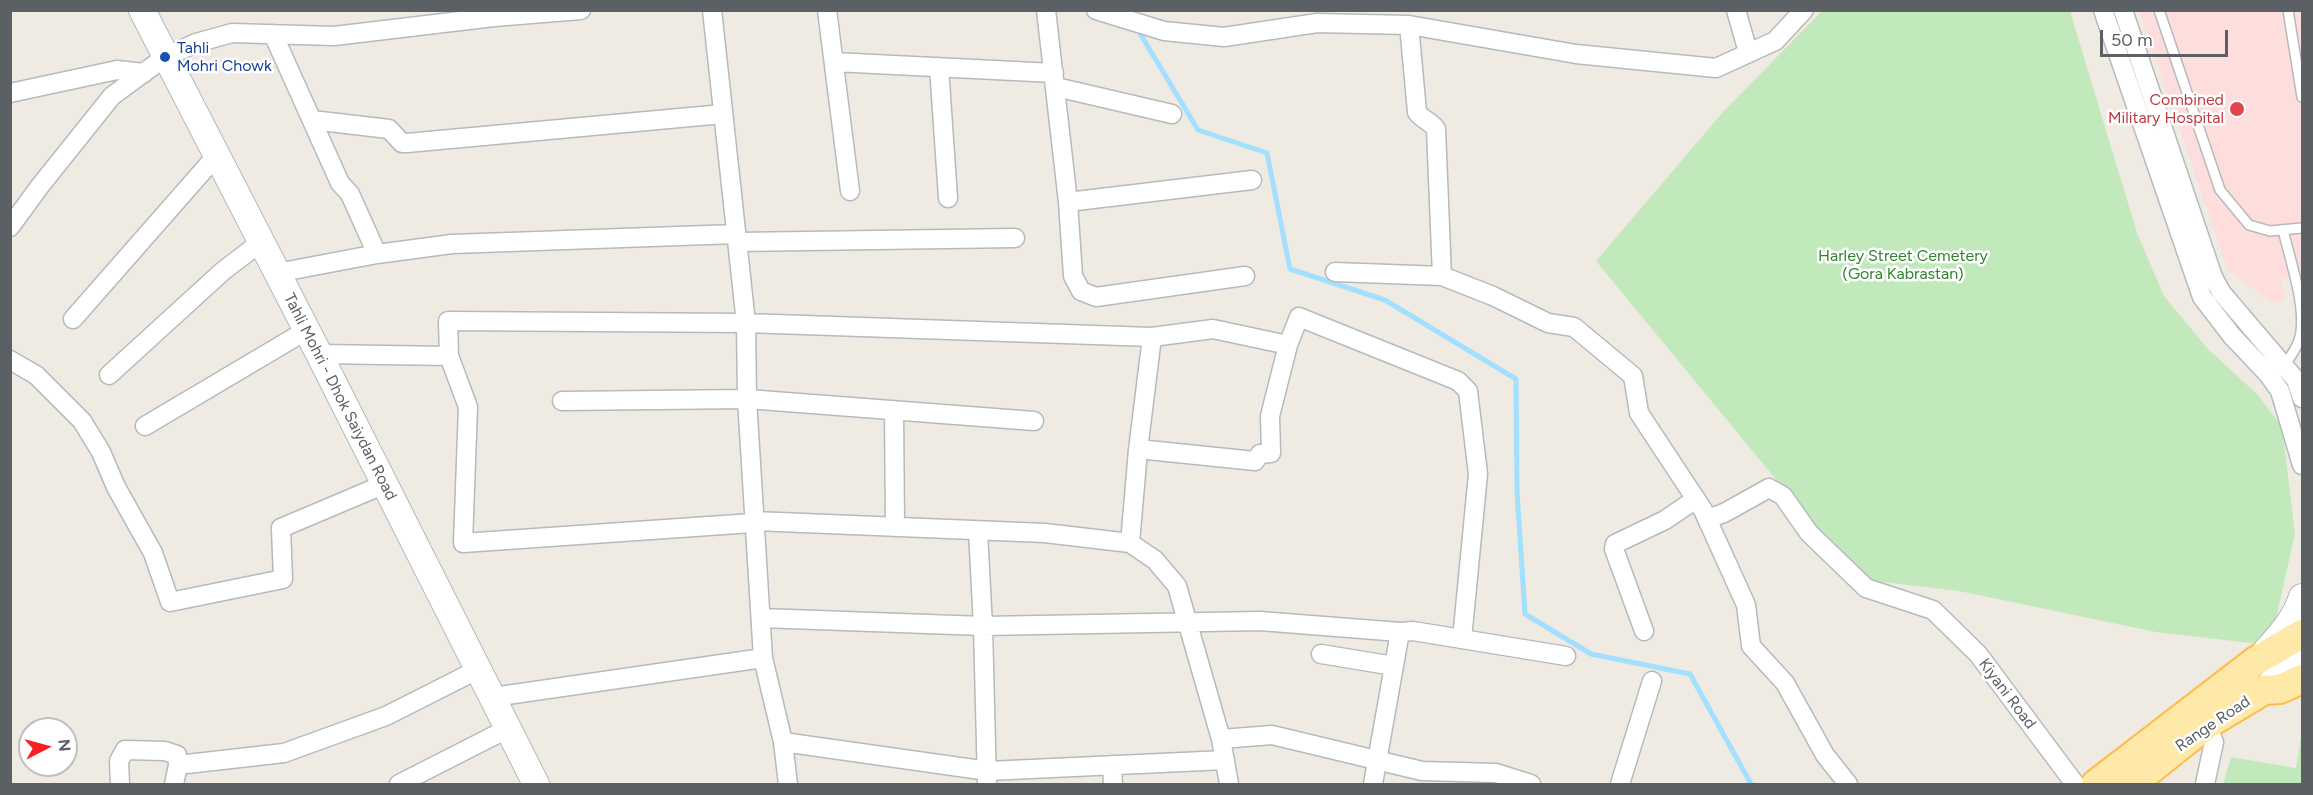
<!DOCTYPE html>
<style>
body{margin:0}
#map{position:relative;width:2313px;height:795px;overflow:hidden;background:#efebe2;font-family:Figtree,sans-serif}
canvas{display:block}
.frame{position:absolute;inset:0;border:12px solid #5b6065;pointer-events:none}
.north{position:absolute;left:18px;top:717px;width:60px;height:60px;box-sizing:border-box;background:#fff;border:2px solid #bdbfc1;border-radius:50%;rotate:84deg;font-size:16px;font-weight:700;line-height:24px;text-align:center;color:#5b6065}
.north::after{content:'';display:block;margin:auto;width:21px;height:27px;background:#f91e22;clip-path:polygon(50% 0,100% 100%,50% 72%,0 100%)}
.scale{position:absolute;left:2100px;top:30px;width:128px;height:27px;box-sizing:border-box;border:3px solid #5b6065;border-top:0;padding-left:8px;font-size:18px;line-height:21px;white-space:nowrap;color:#5b6065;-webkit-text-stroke:4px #fff;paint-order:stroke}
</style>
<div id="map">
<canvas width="2313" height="795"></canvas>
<div class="frame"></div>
<div class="north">N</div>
<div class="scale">50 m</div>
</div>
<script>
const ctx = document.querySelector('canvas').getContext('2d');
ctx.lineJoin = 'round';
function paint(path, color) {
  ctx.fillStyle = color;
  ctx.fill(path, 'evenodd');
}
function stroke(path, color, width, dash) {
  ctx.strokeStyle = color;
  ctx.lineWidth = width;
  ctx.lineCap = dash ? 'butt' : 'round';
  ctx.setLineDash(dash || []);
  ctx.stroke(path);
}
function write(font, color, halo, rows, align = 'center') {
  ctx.font = font + ' Figtree,sans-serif';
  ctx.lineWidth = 5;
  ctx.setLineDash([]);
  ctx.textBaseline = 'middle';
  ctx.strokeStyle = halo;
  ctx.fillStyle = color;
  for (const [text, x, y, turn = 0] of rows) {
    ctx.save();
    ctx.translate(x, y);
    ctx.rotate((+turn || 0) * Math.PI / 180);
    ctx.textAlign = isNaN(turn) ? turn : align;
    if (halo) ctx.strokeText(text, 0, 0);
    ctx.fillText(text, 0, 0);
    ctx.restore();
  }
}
paint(new Path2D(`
 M2139 11H2302V275L2280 279 2285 297 2274 304 2228 270Z`), '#fedddd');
paint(new Path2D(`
 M1822 11H2070L2137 233 2164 296 2208 349 2258 395 2282 427 2295 533 2276 619 2260 644 2156 632 1959 591 1866 580 1839 556 1596 261 1723 112Z
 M2302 731V784H2223L2231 757 2296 768Z`), '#c1e9bc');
stroke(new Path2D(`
 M1138 30 1198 130 1267 153 1290 269 1385 300 1516 379 1517 492 1525 614 1591 654 1690 674 1751 784`), '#a3dfff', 5);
const lane = new Path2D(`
 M2159 10 2220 190 2249 225 2270 231 2302 228
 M2288 10 2302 97
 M2283 230C2290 260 2305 302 2301 332 2299 345 2291 356 2284 366`);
const street = new Path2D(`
 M712 10 746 323 747 399 763 658 783 742 788 784
 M827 10 850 191
 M1046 10 1068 202 1073 276 1081 291 1096 297 1245 276
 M1096 10 1164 31 1224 37 1317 23 1409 25 1576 54 1716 68 1775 41 1804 10
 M1736 10 1748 52
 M2103 10 2202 297 2232 336 2268 374 2280 391 2302 465
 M2123 10 2213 277 2221 292 2296 380 2302 398
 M1409 25 1417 112C1422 120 1431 121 1436 129L1442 276
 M273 34 340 183 350 194 377 254
 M834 62 1054 73
 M939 67 948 198
 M1056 87 1172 114
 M10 93 117 70 144 73
 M312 120 389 129 402 143H407L723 114
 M1068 202 1252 180
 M10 227 40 186 112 96 165 57 196 43 232 33 334 36 494 17 581 10
 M737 242 1015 238
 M1335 272 1442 276 1493 296 1548 323 1574 327 1633 376 1639 413 1703 510 1746 605 1751 646 1785 683 1825 755 1848 784
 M277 273 377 254 452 244 736 234
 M73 319 216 156
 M319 354 449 356 448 321 746 323 1152 337 1213 329 1288 345
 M449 356 468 407 463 543 752 523 755 521 1045 533 1130 543 1155 560 1177 586 1221 739 1229 784
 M10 360 36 375 82 421 101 452 116 487 153 553 170 602 283 579 281 528 385 484
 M109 375 223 271 261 242
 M562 401 747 399 1034 421
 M894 410 895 527
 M145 426 307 330
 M1138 449 1255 461 1260 454 1271 453 1270 416 1288 345 1299 317 1458 381 1468 391 1478 474 1462 639
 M1707 519 1724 513 1769 488 1783 496 1809 533 1866 588 1933 610 1978 654 2075 784
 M978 531 983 626 987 784
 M1130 543 1138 450 1152 337
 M761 618 983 626 1260 621 1400 632
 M1644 631 1614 549 1615 544 1665 520 1696 499
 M1321 654 1394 666
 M2264 690 2270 677 2302 660
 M493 697 763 658
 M1221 739 1272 735 1422 771 1496 773 1531 784
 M783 742 988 771 1225 760
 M178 765 284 753 386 716 479 669
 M1112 765 1113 784
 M120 784 119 761 125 750 165 751 177 755 178 765 174 784
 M399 784 509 728
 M1373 784 1400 632 1413 631 1566 656
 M1620 784 1652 681
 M2205 784 2214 742 2206 725`);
const secondary = new Path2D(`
 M142 10 319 354 536 784
 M2266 651C2281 634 2295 619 2302 597`);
const primary = new Path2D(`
 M2096 784 2257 660 2302 634
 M2132 784 2206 725 2264 690 2280 689 2302 679`);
stroke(lane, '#b5babe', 12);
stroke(street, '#b5babe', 21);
stroke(secondary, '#b4b9be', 28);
stroke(primary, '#febc4c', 32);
stroke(lane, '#fff', 9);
stroke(street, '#fff', 18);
stroke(secondary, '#fff', 26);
stroke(primary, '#ffe9a8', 28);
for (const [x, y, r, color] of [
 [165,57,6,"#1a4fb4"],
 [2237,109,8,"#e0444e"]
]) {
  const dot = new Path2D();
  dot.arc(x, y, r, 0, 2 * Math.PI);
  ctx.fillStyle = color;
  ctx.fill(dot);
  stroke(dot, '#fff', 2);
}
write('16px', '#164399', '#fff', [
 ["Tahli",177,48],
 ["Mohri Chowk",177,66]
], 'left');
write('16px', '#be3a42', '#fff', [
 ["Combined",2224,100],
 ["Military Hospital",2224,118]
], 'right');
write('16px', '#30832c', '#fff', [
 ["Harley Street Cemetery",1903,256],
 ["(Gora Kabrastan)",1903,274]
]);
write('16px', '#5b6065', '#fff', [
 ["Tahli Mohri - Dhok Saiydan Road",340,397,63],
 ["Kiyani Road",2007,694,53],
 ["Range Road",2213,724,-34]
]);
</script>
